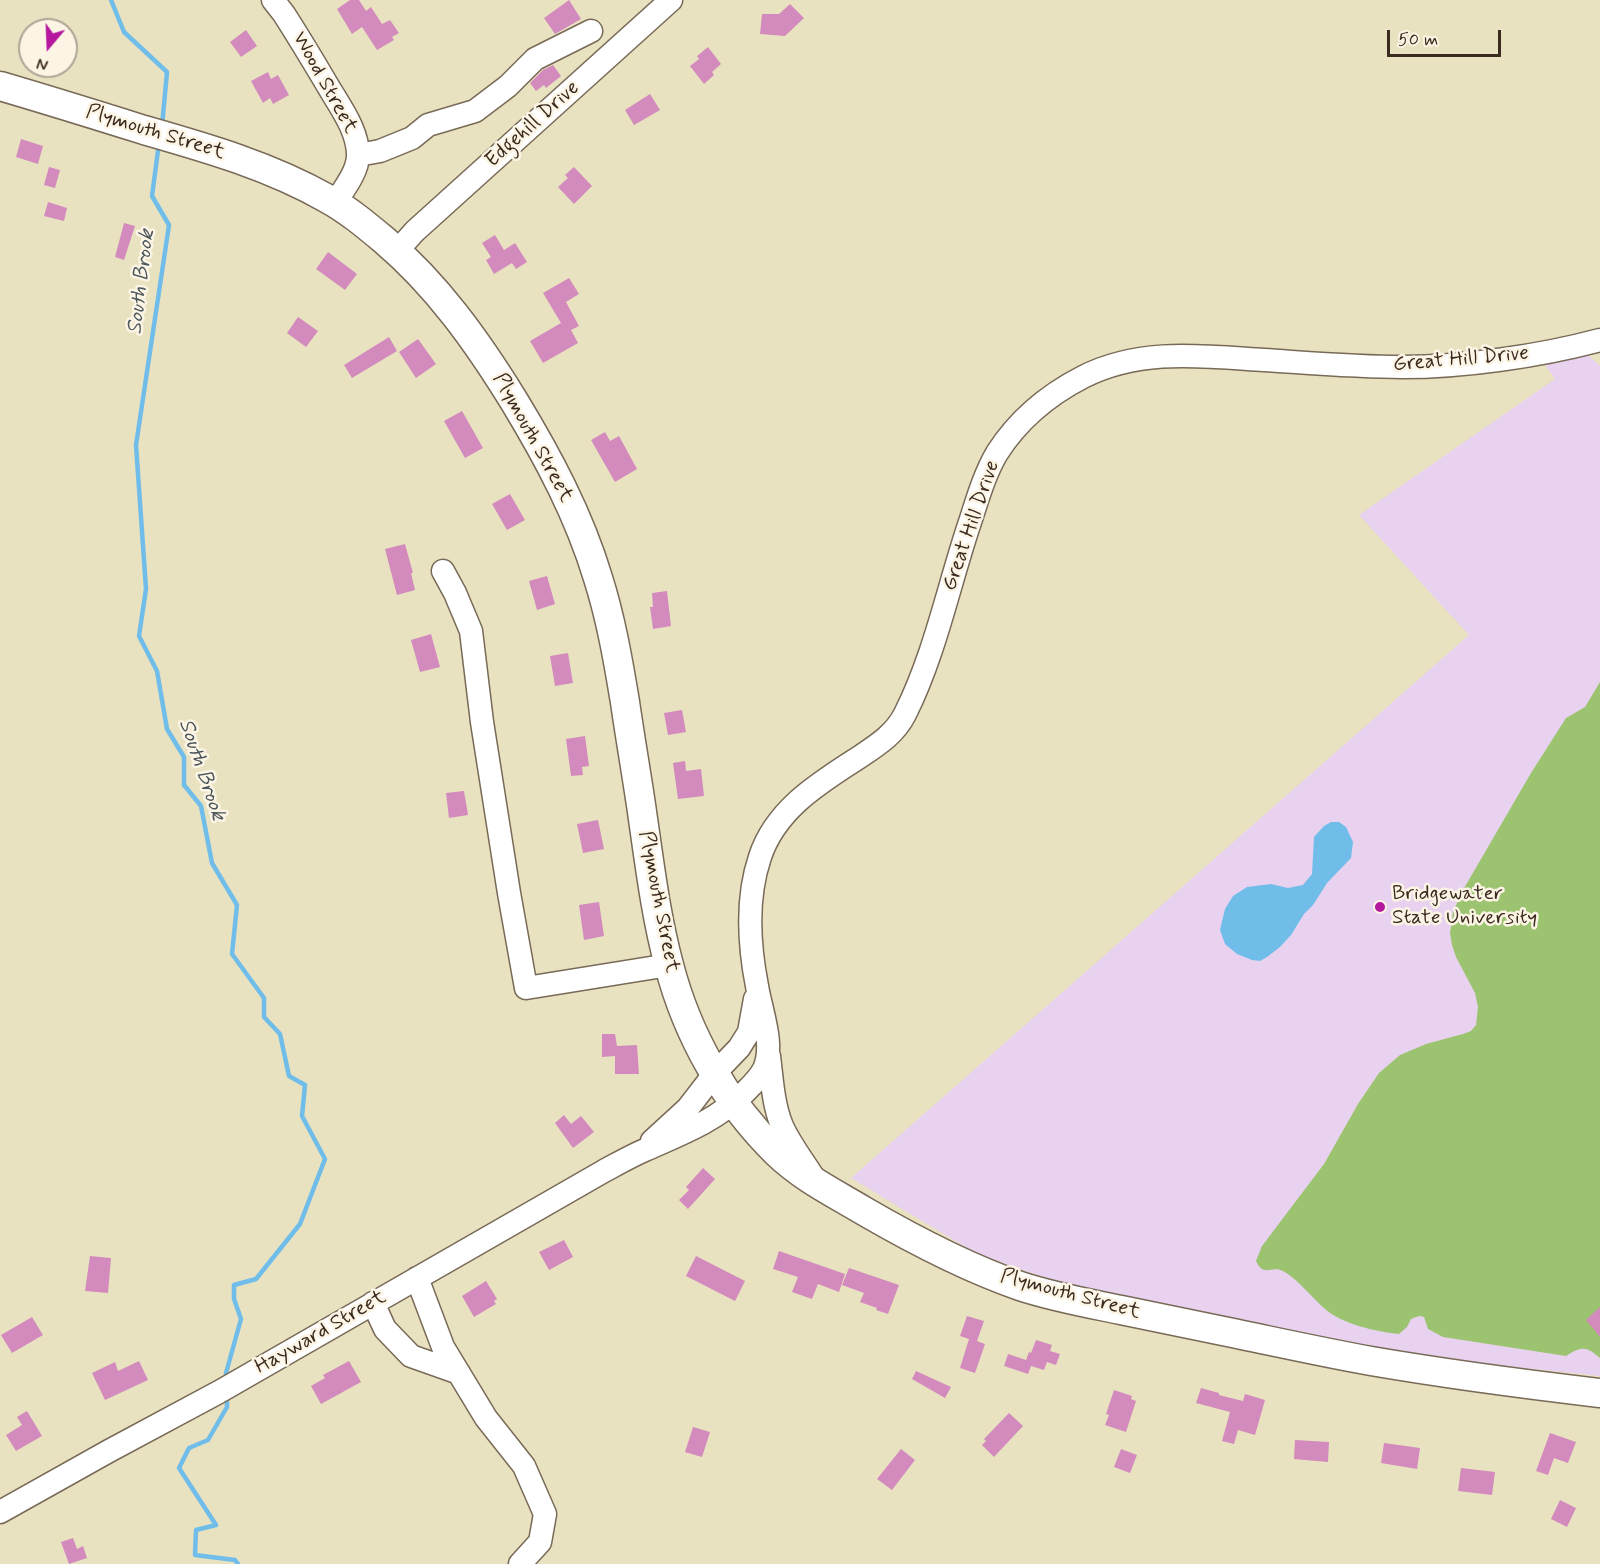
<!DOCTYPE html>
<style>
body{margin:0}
#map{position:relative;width:1600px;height:1564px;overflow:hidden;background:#e9e2c1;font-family:Mynerve,sans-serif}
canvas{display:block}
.north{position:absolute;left:18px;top:18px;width:60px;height:60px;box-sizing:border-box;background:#fcf5e5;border:2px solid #afa495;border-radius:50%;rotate:199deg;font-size:16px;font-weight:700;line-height:24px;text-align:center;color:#3b2a1e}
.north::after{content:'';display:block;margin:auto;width:21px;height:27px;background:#b5179e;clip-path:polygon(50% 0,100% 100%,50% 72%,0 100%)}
.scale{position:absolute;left:1387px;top:30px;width:114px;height:27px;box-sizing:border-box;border:3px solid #3b2a1e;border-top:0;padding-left:8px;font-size:18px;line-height:21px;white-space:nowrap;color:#3b2a1e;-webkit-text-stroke:4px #fcf5e5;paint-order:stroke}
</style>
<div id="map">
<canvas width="1600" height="1564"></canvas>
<div class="north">N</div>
<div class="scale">50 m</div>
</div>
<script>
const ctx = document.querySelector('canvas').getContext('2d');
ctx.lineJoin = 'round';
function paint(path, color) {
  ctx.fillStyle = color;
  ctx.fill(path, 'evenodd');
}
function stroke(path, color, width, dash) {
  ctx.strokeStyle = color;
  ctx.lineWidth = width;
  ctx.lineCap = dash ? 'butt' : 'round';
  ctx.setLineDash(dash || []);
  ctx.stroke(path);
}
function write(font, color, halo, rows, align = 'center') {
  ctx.font = font + ' Mynerve,sans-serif';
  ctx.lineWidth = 5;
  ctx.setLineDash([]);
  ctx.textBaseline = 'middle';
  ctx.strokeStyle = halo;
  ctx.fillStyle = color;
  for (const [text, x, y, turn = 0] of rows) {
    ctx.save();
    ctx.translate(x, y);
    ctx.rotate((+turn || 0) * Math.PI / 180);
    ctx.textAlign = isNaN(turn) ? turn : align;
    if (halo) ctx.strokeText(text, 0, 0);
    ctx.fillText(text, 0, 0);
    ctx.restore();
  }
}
paint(new Path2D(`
 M1587 354 1600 366V1376L1410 1356 1109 1295 1034 1274 975 1253 851 1178 1469 635 1359 515 1555 379 1545 365Z`), '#e8d2ef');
paint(new Path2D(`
 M1600 682V1358C1586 1346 1582 1346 1566 1356L1443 1337 1428 1329 1424 1317 1419 1316 1411 1319 1407 1327 1399 1334C1377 1332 1342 1324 1325 1309 1312 1298 1298 1279 1283 1271 1271 1265 1264 1278 1256 1261L1262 1246 1324 1164 1358 1104 1379 1073 1400 1055 1426 1044 1463 1034 1471 1031 1476 1025 1478 1007 1475 993 1456 957 1452 945 1450 933 1453 912 1463 890 1531 773 1566 718 1585 707Z`), '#9cc470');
paint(new Path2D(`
 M1331 822H1339L1346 827 1353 842 1351 858 1327 883 1313 905 1304 914 1291 935 1280 947 1267 957 1260 961 1252 960 1237 954 1225 944 1220 930 1225 909 1233 896 1247 887 1271 884 1288 888 1303 885 1312 874 1314 837 1324 826Z`), '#70bdea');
stroke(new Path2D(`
 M111 0 124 32 167 72 162 126
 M159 143 152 196 169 225 136 445 146 589 139 636 157 671 167 729 184 757V785L201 806 212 863 237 905 232 954 264 998V1017L280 1034 289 1076 305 1085 302 1116 325 1159 300 1224 256 1279 234 1285V1299L241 1319 226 1373V1378
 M227 1396V1407L208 1440 189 1448 179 1468 216 1525 196 1530 195 1555 235 1560 238 1564`), '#70bdea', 4.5);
paint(new Path2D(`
 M350 0H359L366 11 371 7 382 24 390 20 399 33 392 37 394 40 377 50 362 27 352 34 337 9Z
 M569 0 581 19 555 34 544 18Z
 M790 4 804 18 785 36 760 34 762 14H779Z
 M246 30 257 46 241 57 230 42Z
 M708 47 721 64 712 72 714 75 704 84 690 66 699 59 697 56Z
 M553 65 561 76 546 88 544 85 536 91 530 83 543 70Z
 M268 72 271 79 278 75 289 95 273 104 270 98 263 103 251 81Z
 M650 94 660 110 634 125 625 110Z
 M21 139 43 146 38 164 16 157Z
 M49 167 60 170 55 188 44 185Z
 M574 167 592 186 574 204 558 187 568 178 565 175Z
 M48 202 67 208 64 221 44 216Z
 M124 223 135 226 124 260 115 257Z
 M495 235 504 250 515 243 527 262 516 269 512 263 494 274 486 260 491 257 482 243Z
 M328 252 357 274 345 290 316 269Z
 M569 278 579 294 566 302 579 326 571 330 578 343 543 363 530 341 561 323 543 293Z
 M298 317 318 331 306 347 287 333Z
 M389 337 397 351 352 378 344 365Z
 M418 339 436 364 416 378 399 352Z
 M462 411 483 448 465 458 444 421Z
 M605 432 610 441 619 436 637 469 615 482 591 440Z
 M510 494 525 520 507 530 492 504Z
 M405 544 413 573H411L415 590 397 595 385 549Z
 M547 576 555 604 537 610 529 581Z
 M667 591 671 626 653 629 650 607H653L652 593Z
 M431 634 440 667 420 672 411 640Z
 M568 653 573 683 555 686 550 656Z
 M682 710 686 732 668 735 664 713Z
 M585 736 589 766 582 767 583 775 571 776 566 739Z
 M685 761 686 771 701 769 704 796 678 799 673 763Z
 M464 791 468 815 449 818 446 793Z
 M598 820 604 849 583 853 577 824Z
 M599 902 604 936 584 940 579 905Z
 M602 1034H615L617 1046 637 1045 639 1074H615V1056L602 1057Z
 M564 1115 571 1124 581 1116 594 1132 573 1148 555 1123Z
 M703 1168 715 1179 688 1209 679 1200 689 1190 686 1187Z
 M564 1240 573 1257 549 1270 539 1252Z
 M779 1251 845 1274 839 1292 818 1284 812 1299 792 1292 798 1277 773 1269Z
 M90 1256 111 1258 108 1293 85 1291Z
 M696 1256 745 1281 735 1301 686 1276Z
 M849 1268 899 1285 888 1314 876 1310 877 1308 860 1302 864 1293 842 1285Z
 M486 1281 497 1299 494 1301 496 1304 474 1317 462 1296Z
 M1600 1307V1337L1586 1320Z
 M967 1316 984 1321 977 1341 985 1344 975 1373 960 1368 969 1339 960 1336Z
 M32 1317 43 1335 12 1353 1 1335Z
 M1036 1340 1052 1345 1050 1351 1060 1354 1056 1365 1047 1362 1044 1370 1031 1366 1028 1374 1004 1366 1008 1354 1026 1360 1029 1352 1031 1353Z
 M139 1361 148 1380 105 1400 92 1373 115 1362 118 1371Z
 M349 1361 361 1382 321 1404 311 1386 325 1378 323 1375Z
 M916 1371 951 1387 945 1398 912 1379Z
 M1201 1388 1219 1393V1395L1243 1401 1245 1394 1265 1400 1255 1435 1238 1430 1234 1444 1222 1441 1230 1412 1196 1403Z
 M1114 1390 1132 1396 1131 1399 1136 1401 1126 1432 1105 1425 1109 1415 1106 1414Z
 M27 1411 42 1436 16 1451 6 1435 22 1425 17 1417Z
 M1009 1413 1023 1426 994 1457 982 1445 986 1441 984 1439Z
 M693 1427 710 1432 702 1457 685 1452Z
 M1550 1433 1576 1442 1568 1463 1554 1458 1548 1475 1536 1471Z
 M1295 1440 1329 1442 1328 1462 1294 1459Z
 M1384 1443 1420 1448 1417 1469 1381 1463Z
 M901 1449 915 1460 892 1490 877 1479Z
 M1121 1449 1137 1455 1130 1473 1114 1467Z
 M1461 1468 1495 1472 1492 1495 1458 1491Z
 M1560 1500 1576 1508 1567 1527 1551 1519Z
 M73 1538 77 1549 83 1546 87 1558 69 1564 61 1542Z`), '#d28bbc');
const minor = new Path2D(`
 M273 0 284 14C298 36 312 59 325 81 338 104 359 130 358 157 357 173 343 190 335 203
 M358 155 380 151 412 138 428 125 475 111 508 86 535 59 591 31
 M397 251 415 231 671 0
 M443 571 455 593 471 631 482 722 509 893 526 988 669 965
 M769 1056C772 1080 773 1104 782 1126 790 1144 802 1159 812 1175
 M652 1141 688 1108 715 1073 739 1048 749 1032 755 999
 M417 1278 443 1347 486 1418 524 1466 545 1514 540 1542 520 1564
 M373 1303 385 1329 411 1356 459 1373
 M0 1512 109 1451 219 1392 604 1171C617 1164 631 1156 645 1150 681 1134 716 1121 744 1093 751 1086 759 1079 764 1069 775 1045 761 1011 757 986 749 945 746 898 760 857 775 811 816 785 855 760 874 747 894 736 905 714 935 654 948 588 969 525 977 501 984 475 997 453 1018 420 1048 395 1083 377 1140 348 1201 356 1264 360 1310 363 1356 367 1402 367 1464 367 1540 356 1600 340`);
const major = new Path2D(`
 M0 86C48 100 96 115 144 130 207 148 270 166 328 199 348 210 366 225 384 240 437 285 477 341 514 401 548 457 579 515 598 578 611 619 618 660 625 702 630 737 636 771 641 805 649 859 655 913 669 965 687 1035 725 1102 777 1153 803 1178 834 1193 864 1211 914 1240 965 1267 1020 1286 1053 1297 1087 1303 1121 1310 1155 1317 1189 1324 1223 1331 1272 1341 1321 1352 1371 1361 1447 1374 1523 1384 1600 1393`);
stroke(minor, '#786a57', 25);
stroke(major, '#786a57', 31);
stroke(minor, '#fff', 22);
stroke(major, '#fff', 28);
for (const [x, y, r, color] of [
 [1380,907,6,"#b5179e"]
]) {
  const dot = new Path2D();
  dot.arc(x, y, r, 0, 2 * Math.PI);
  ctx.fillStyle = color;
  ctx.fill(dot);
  stroke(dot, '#fcf5e5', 2);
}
write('21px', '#3b2a1e', '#fcf5e5', [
 ["Wood Street",324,83,61],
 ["Edgehill Drive",533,125,-42],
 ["Plymouth Street",155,133,17],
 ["Great Hill Drive",1461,360,-5],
 ["Plymouth Street",532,438,61],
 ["Great Hill Drive",972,526,-71],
 ["Plymouth Street",658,902,79],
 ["Plymouth Street",1070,1295,15],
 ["Hayward Street",321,1333,-30]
]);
write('21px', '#3b2a1e', '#fcf5e5', [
 ["Bridgewater",1392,895],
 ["State University",1392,919]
], 'left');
write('italic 22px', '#4b565b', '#fcf5e5', [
 ["South Brook",142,282,-83],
 ["South Brook",201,770,71]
]);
</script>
